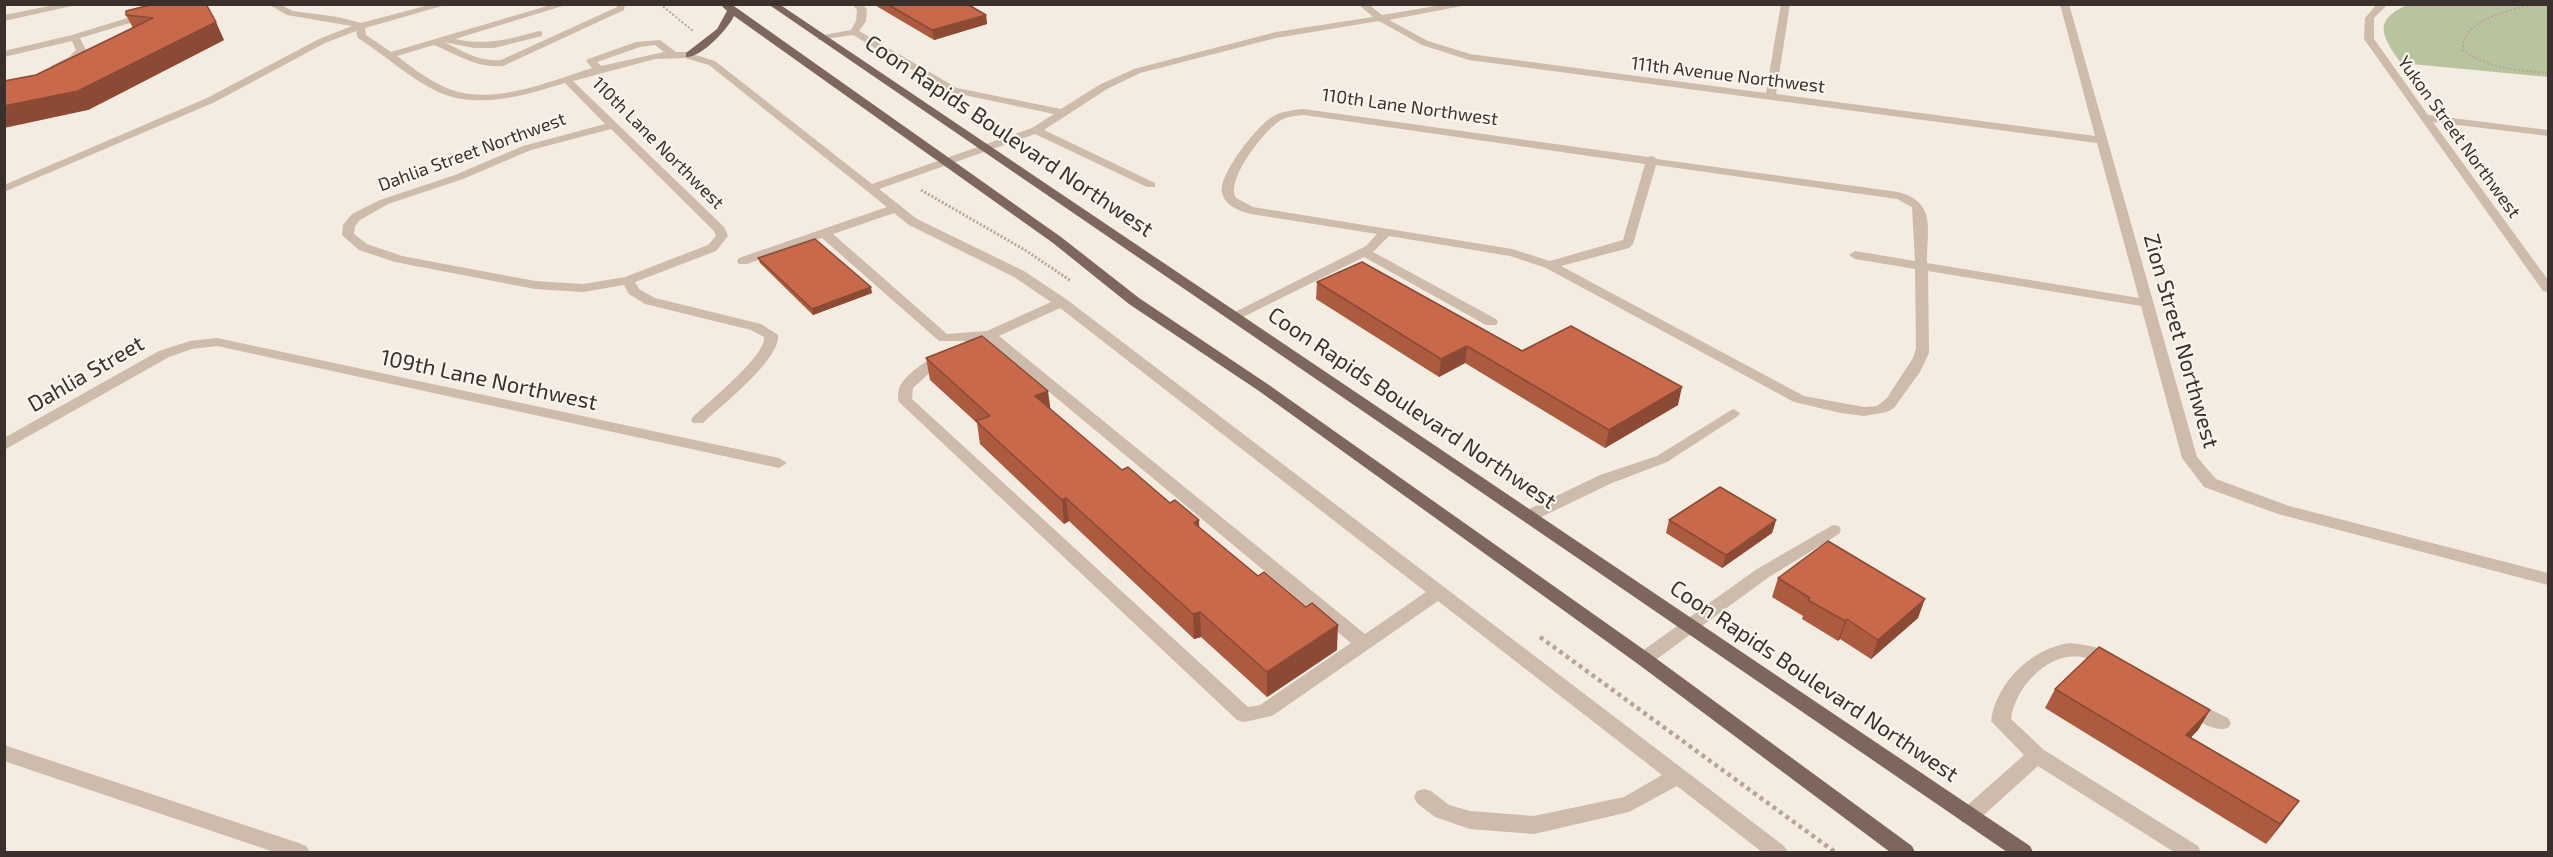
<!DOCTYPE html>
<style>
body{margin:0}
#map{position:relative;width:2553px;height:857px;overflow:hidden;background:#f4ebe1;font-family:"Exo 2",sans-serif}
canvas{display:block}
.frame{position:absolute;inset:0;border:6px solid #3b302b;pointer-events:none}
</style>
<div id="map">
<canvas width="2553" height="857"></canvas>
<div class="frame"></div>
</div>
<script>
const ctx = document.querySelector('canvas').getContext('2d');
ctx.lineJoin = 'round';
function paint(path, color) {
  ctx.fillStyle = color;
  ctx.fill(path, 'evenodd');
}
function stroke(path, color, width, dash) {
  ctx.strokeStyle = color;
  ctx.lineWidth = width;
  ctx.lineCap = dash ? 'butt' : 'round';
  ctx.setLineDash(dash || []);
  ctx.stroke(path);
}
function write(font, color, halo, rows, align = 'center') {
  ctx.font = font + ' "Exo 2",sans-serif';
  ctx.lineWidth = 4.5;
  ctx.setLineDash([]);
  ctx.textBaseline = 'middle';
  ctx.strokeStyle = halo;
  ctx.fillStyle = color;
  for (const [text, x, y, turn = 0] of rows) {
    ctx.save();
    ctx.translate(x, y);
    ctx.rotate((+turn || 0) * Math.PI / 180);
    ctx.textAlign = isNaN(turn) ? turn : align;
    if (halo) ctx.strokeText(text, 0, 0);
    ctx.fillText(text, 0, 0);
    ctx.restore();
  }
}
paint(new Path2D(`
 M2410 4 2548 5V77L2401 63C2383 37 2370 20 2410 4Z`), '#b8c4a0');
stroke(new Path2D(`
 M660 4 693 31
 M2531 4C2509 12 2461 19 2463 50 2488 69 2518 70 2548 73`), '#b9a596', 2, [2, 2]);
stroke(new Path2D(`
 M921 190 1025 250 1071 281`), '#b9a596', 3, [2, 2]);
stroke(new Path2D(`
 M1540 637 1835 852`), '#b9a596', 4.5, [4, 4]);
paint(new Path2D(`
 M60 4H81L4 21V15Z
 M268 4H279L293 11 338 17 361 23 433 4H449L365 28 366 35 391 52 554 4H569L455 39C486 46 510 39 539 31L542 32V36L494 48H474L444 42C463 51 479 62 501 60L617 7V4H625L624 10 503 66C476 68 458 55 434 45L397 56C414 69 432 83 452 90 496 105 550 81 592 68L586 61 588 59 636 42 660 40 676 52H686L715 61 872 184 1032 128 1054 114 950 92 853 35 818 40V36L851 30 856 21 857 10 852 4H862L867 9 866 21 859 31 957 88 1061 109 1099 85 1134 69 1276 32 1373 17 1358 4H1368L1382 15 1448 4H1472L1389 20 1428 41 1470 54 1766 93 1781 4H1790L1776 94 2095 136 2060 4H2069L2197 457 2216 479 2289 506 2548 573V585L2278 514 2204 487 2182 458 2141 306 1928 271 1929 353 1920 372 1894 408 1887 412 1864 416 1841 413 1794 402 1546 268 1510 256 1389 236 1373 252 1496 319 1498 322 1496 325H1486L1364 257 1239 319H1229L1227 316 1366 246 1377 234 1251 214C1240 211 1225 206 1222 193 1218 175 1257 126 1272 117 1282 111 1293 110 1304 109L1648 157 1652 156 1657 159 1898 192C1937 202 1927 230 1927 263L2139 298 2097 143 1469 60 1422 45 1379 21 1276 38 1140 73 1107 89 1044 130 1155 183V187H1147L1035 134 879 189 917 219 1024 271 1066 299 1784 846 1788 852H1762L1677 786 1629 812 1534 834 1470 829 1435 817 1417 803 1414 797 1417 791 1424 789 1431 791 1449 805 1470 811 1534 816 1624 797 1662 775 1438 601 1272 716 1244 722 1237 720 900 403 898 400C898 396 898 390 900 386 906 374 936 351 950 354L952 357 937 366 913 388 912 399 1248 707 1260 705 1351 643 988 341 966 350 959 346 966 341H939L822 238 747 264H739L737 261 739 258 887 207 709 65 685 58 655 59 573 81 724 227 728 236 716 251 635 282 639 289 655 298 761 324 778 335C781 359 721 406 703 423H693L691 420 693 417C707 403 767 355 764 337L751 330 645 304 629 294 624 285 583 292 535 289 395 262 359 250 342 235 343 225 352 214 380 200 455 175 523 146 605 124 565 83C526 95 478 110 438 92 409 78 385 55 358 38L356 31 325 43 215 102 4 192V185L207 98 319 39 352 26 287 15ZM655 45 664 52 601 66 597 62 640 47ZM1304 115 1645 164 1623 240 1550 261 1512 249 1253 207 1236 198C1225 180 1265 129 1281 120 1288 116 1296 116 1304 115ZM611 129 714 231 716 236 708 245 625 277 583 284 535 281 402 256 367 244 354 234 355 226 360 220 388 204 463 179 531 150ZM1656 165 1897 199 1912 207 1915 261 1855 251 1849 255 1855 259 1915 269 1916 348 1913 358 1887 398 1877 406 1864 407 1804 396 1561 266 1629 248 1633 244ZM894 213 909 225 1014 277 1051 302 987 331 947 334 833 234ZM1060 308 1426 592 1365 634 999 336Z
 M2377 4H2388L2374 18V39L2428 115 2548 130V136L2433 122 2548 280V292L2543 291 2364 39 2365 18Z
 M147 12 152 15 150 17 80 38 86 50C78 59 62 73 51 66L69 57 76 50 72 41 4 57V51L72 35Z
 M217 338 779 458 787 463 779 468 217 346 192 349 169 357 4 450V438L159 351 190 341Z
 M1733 409 1740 413 1738 416 1667 462 1612 483 1535 520H1523L1521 516 1523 512 1600 475 1657 456Z
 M1833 525 1839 526 1841 530 1839 534 1769 577 1650 664 1644 666 1638 664 1635 659 1638 654 1757 569Z
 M2071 643C2085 645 2112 648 2120 662L2117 667C2105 671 2095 660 2082 657 2049 651 2015 687 2011 719L2044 750 2198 846 2201 852H2174L2038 766 1976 822 1969 824 1962 822 1959 816 1962 810 2024 755 1991 721C1996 682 2033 647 2071 643Z
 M2189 699 2228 718 2231 723 2228 728C2213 733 2195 718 2182 711L2180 706 2182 701Z
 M4 745 299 843 306 846 310 852H274L4 761Z`), '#cdbbac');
paint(new Path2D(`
 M720 4H731L1061 237 1139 298 1269 385 1650 654 1912 846 1915 852H1890L1638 664 1259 391 1129 304 1053 243 734 16C728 29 701 58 686 57V53L717 29 727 11Z
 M768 4H779L2030 846 2033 852H2007Z`), '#7d675c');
paint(new Path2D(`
 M873 4H967L986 15 987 24 934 40Z
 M126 11 224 40 88 110 36 75 133 28 126 15Z
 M758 258 872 293 813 315 760 263Z
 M1317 282 1522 351 1678 405 1605 448 1465 363 1439 377 1316 299Z
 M926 358 1050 409 1122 470 1200 528 1337 650 1267 697 1201 637 1194 639 1069 521 1064 524 980 444 977 423 930 380Z
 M1669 520H1776L1772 533 1722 568 1666 533Z
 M1778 578 1918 618 1871 659 1840 639 1838 641 1802 619 1803 616 1772 597Z
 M2055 689 2210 710 2198 730 2191 737 2285 820 2266 844 2045 708Z`), '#ac5a40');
paint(new Path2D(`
 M986 15 987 24 934 40 932 30Z
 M216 22 224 40 88 110 4 128V106Z
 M871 287 872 293 813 315 812 309Z
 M1467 346 1465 363 1439 377 1441 359Z
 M1682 387 1678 405 1605 448 1609 430Z
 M1048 391 1051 413 1035 396Z
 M1066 498 1069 521 1064 524 1062 500Z
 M1199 520 1200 544 1194 523Z
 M1776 520 1772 533 1722 568 1726 555Z
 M1925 599 1918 618 1871 659 1878 640Z
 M1200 612 1201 637 1194 639 1193 614Z
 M1847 619 1840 639 1838 641 1845 621Z
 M1338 625 1337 650 1267 697V672Z
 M2210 710 2198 730 2175 754 2186 735Z
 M2299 801 2285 820 2266 844 2280 824Z`), '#8c4a34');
const building = new Path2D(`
 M154 4H206L216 22 78 91 4 106V81L36 75 153 18 126 15V11Z
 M887 4H967L986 15 932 30Z
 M815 239 871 287 812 309 758 258Z
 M1362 262 1522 351 1571 326 1682 387 1609 430 1467 346 1441 359 1317 282Z
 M982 336 1048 391 1035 396 1122 470 1128 467 1170 503 1175 500 1199 520 1194 523 1258 576 1264 572 1306 607 1312 603 1338 625 1267 672 1200 612 1193 614 1066 498 1062 500 976 421 990 416 926 358Z
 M1720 487 1776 520 1726 555 1669 520Z
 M1828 541 1925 599 1878 640 1847 619 1845 621 1808 600 1810 598 1778 578Z
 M2099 647 2210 710 2186 735 2299 801 2280 824 2055 689Z`);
paint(building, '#c8694b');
stroke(building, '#8c4a34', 1.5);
write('18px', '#3b302b', '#fbf5ee', [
 ["111th Avenue Northwest",1728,75,7],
 ["110th Lane Northwest",1410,107,8],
 ["Yukon Street Northwest",2459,137,54],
 ["110th Lane Northwest",658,143,45],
 ["Dahlia Street Northwest",472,152,-20]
]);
write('22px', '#3b302b', '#fbf5ee', [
 ["Coon Rapids Boulevard Northwest",1009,136,34],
 ["Zion Street Northwest",2181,341,74],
 ["Dahlia Street",86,374,-30],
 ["109th Lane Northwest",489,380,12],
 ["Coon Rapids Boulevard Northwest",1412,408,34],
 ["Coon Rapids Boulevard Northwest",1814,681,34]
]);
</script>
